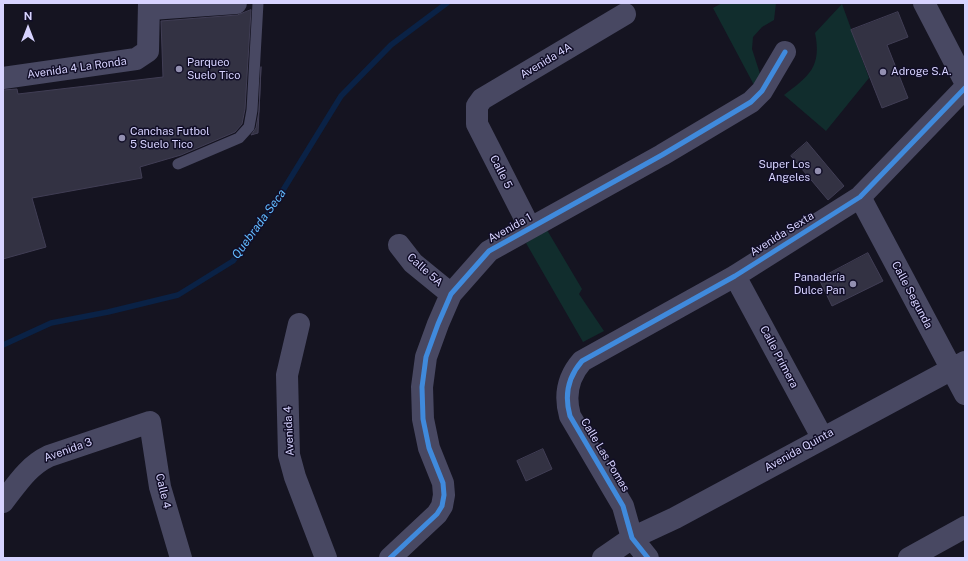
<!DOCTYPE html>
<meta charset="utf-8">
<style>
body{margin:0}
#map{position:relative;width:968px;height:561px;overflow:hidden;background:#151421;font-family:"Public Sans",sans-serif}
canvas{display:block}
.frame{position:absolute;inset:0;border:4px solid #d7d3ff;pointer-events:none}
.north{position:absolute;left:8px;top:8px;width:40px;height:40px;-webkit-text-stroke:3px #110e27;paint-order:stroke;rotate:0deg;font-size:11px;font-weight:700;line-height:16px;text-align:center;color:#d7d3ff}
.north::after{content:'';display:block;margin:auto;width:14px;height:18px;background:#d7d3ff;clip-path:polygon(50% 0,100% 100%,50% 72%,0 100%)}
</style>
<div id="map">
<canvas width="968" height="561"></canvas>
<div class="frame"></div>
<div class="north">N</div>
</div>
<script>
const ctx = document.querySelector('canvas').getContext('2d');
ctx.lineJoin = 'round';
function paint(path, color) {
  ctx.fillStyle = color;
  ctx.fill(path, 'evenodd');
}
function stroke(path, color, width, dash) {
  ctx.strokeStyle = color;
  ctx.lineWidth = width;
  ctx.lineCap = dash ? 'butt' : 'round';
  ctx.setLineDash(dash || []);
  ctx.stroke(path);
}
function write(font, color, halo, rows, align = 'center') {
  ctx.font = font + ' "Public Sans",sans-serif';
  ctx.lineWidth = 3;
  ctx.setLineDash([]);
  ctx.textBaseline = 'middle';
  ctx.strokeStyle = halo;
  ctx.fillStyle = color;
  for (const [text, x, y, turn = 0] of rows) {
    ctx.save();
    ctx.translate(x, y);
    ctx.rotate((+turn || 0) * Math.PI / 180);
    ctx.textAlign = isNaN(turn) ? turn : align;
    if (halo) ctx.strokeText(text, 0, 0);
    ctx.fillText(text, 0, 0);
    ctx.restore();
  }
}
paint(new Path2D(`
 M722 3H776L774 20 762 27 753 37 752 49 762 80 754 85 713 8Z
 M842 4 869 78 826 131 784 95C809 76 822 67 815 33Z
 M547 230 582 289 579 294 604 331 583 342 526 243Z`), '#112d2d');
stroke(new Path2D(`
 M3 345 51 323 108 312 178 295 233 261 269 213 341 96 391 45 447 3`), '#0a2246', 5.5);
const building = new Path2D(`
 M251 10 245 109 242 124 235 132 181 155 140 167 142 178 32 198 46 247 3 259V90L17 89 18 94 163 77 161 21 237 15Z
 M898 12 908 37 887 45 908 98 882 108 851 30Z
 M261 67 258 133 251 135 256 128 259 111Z
 M807 142 844 186 828 200 791 156Z
 M868 253 883 281 832 306 819 279Z
 M543 449 552 469 526 481 517 461Z`);
paint(building, '#333243');
stroke(building, '#413e55', 1);
stroke(new Path2D(`
 M178 164 239 138 249 127 252 110 258 3`), '#484862', 11);
stroke(new Path2D(`
 M924 3 965 82
 M151 9 236 3
 M3 78 136 59 148 51 149 3
 M860 197 965 394
 M530 228 477 124V106L482 99 625 14
 M399 245 413 263 451 294
 M735 276 822 437
 M299 324 287 375 289 455 295 477 326 558
 M3 502C17 484 28 466 49 456L150 422 160 487 181 558
 M390 558 437 514 442 506 444 495 443 483 429 448 423 419 422 387 426 357 438 324 451 294 489 251 662 155 751 102 762 91 785 52
 M603 558 632 538 675 518 965 362
 M648 558 632 538 623 506 570 416C564 395 568 377 582 361L735 276 860 197 965 88
 M909 558 965 527`), '#484862', 22);
stroke(new Path2D(`
 M390 558 437 514 442 506 444 495 443 483 429 448 423 419 422 387 426 357 438 324 451 294 489 251 662 155 751 102 762 91 785 52
 M648 558 632 538 623 506 570 416C564 395 568 377 582 361L735 276 860 197 965 88`), '#408adc', 5);
for (const [x, y, r, color] of [
 [179,69,4,"#9390b1"],
 [883,72,4,"#9390b1"],
 [122,138,4,"#9390b1"],
 [818,171,4,"#9390b1"],
 [853,284,4,"#9390b1"]
]) {
  const dot = new Path2D();
  dot.arc(x, y, r, 0, 2 * Math.PI);
  ctx.fillStyle = color;
  ctx.fill(dot);
  stroke(dot, '#110e27', 1.5);
}
write('11px', '#d7d3ff', '#110e27', [
 ["Avenida 4A",546,61,-31],
 ["Avenida 4 La Ronda",77,68,-8],
 ["Calle 5",501,172,63],
 ["Avenida 1",510,228,-29],
 ["Avenida Sexta",782,234,-32],
 ["Calle 5A",425,270,42],
 ["Calle Segunda",912,295,62],
 ["Calle Primera",779,357,62],
 ["Avenida 4",289,431,-93],
 ["Avenida 3",68,450,-20],
 ["Avenida Quinta",799,450,-29],
 ["Calle Las Pomas",605,455,59],
 ["Calle 4",163,491,77]
]);
write('11px', '#d7d3ff', '#110e27', [
 ["Parqueo",187,63],
 ["Suelo Tico",187,76],
 ["Adroge S.A.",891,72],
 ["Canchas Futbol",130,132],
 ["5 Suelo Tico",130,145],
 ["Super Los",810,165,"right"],
 ["Angeles",810,178,"right"],
 ["Panadería",845,278,"right"],
 ["Dulce Pan",845,291,"right"]
], 'left');
write('italic 12px', '#61bbff', '#110e27', [
 ["Quebrada Seca",259,224,-54]
]);
</script>
